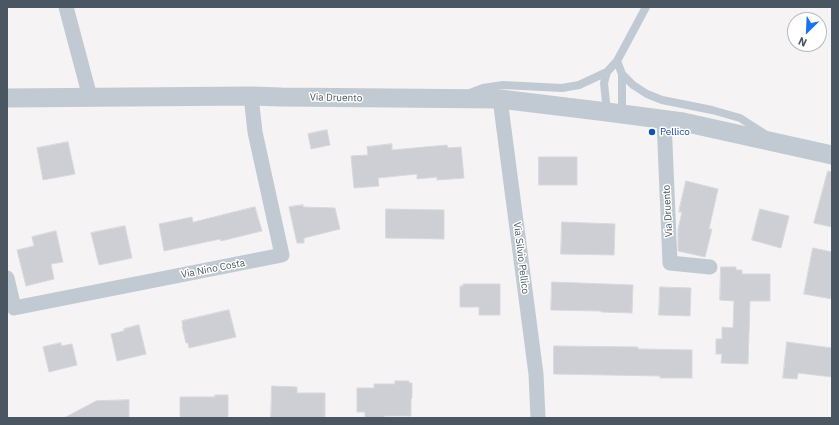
<!DOCTYPE html>
<style>
body{margin:0}
#map{position:relative;width:839px;height:425px;overflow:hidden;background:#f5f3f3;font-family:"IBM Plex Sans",sans-serif}
canvas{display:block}
.frame{position:absolute;inset:0;border:8px solid #4a5661;pointer-events:none}
.north{position:absolute;left:787px;top:12px;width:40px;height:40px;box-sizing:border-box;background:#fff;border:1px solid #b7bbc0;border-radius:50%;rotate:204deg;font-size:11px;font-weight:700;line-height:16px;text-align:center;color:#4a5661}
.north::after{content:'';display:block;margin:auto;width:14px;height:18px;background:#1a73e8;clip-path:polygon(50% 0,100% 100%,50% 72%,0 100%)}
</style>
<div id="map">
<canvas width="839" height="425"></canvas>
<div class="frame"></div>
<div class="north">N</div>
</div>
<script>
const ctx = document.querySelector('canvas').getContext('2d');
ctx.lineJoin = 'round';
function paint(path, color) {
  ctx.fillStyle = color;
  ctx.fill(path, 'evenodd');
}
function stroke(path, color, width, dash) {
  ctx.strokeStyle = color;
  ctx.lineWidth = width;
  ctx.lineCap = dash ? 'butt' : 'round';
  ctx.setLineDash(dash || []);
  ctx.stroke(path);
}
function write(font, color, halo, rows, align = 'center') {
  ctx.font = font + ' "IBM Plex Sans",sans-serif';
  ctx.lineWidth = 3;
  ctx.setLineDash([]);
  ctx.textBaseline = 'middle';
  ctx.strokeStyle = halo;
  ctx.fillStyle = color;
  for (const [text, x, y, turn = 0] of rows) {
    ctx.save();
    ctx.translate(x, y);
    ctx.rotate((+turn || 0) * Math.PI / 180);
    ctx.textAlign = isNaN(turn) ? turn : align;
    if (halo) ctx.strokeText(text, 0, 0);
    ctx.fillText(text, 0, 0);
    ctx.restore();
  }
}
const building = new Path2D(`
 M327 130 330 145 311 149 308 134Z
 M68 142 75 174 43 180 37 148Z
 M392 144V150L447 145 448 148 461 147 464 178 437 180V177L417 179V174L378 178 379 186 354 188 351 156 368 155 367 147Z
 M539 157H577V185H539Z
 M828 171 832 172V227L814 223Z
 M686 181 718 189 709 229H712L705 257 678 251V229L682 212H679Z
 M303 205V207L335 208 340 229 304 238V243H297L289 207Z
 M255 207 262 231 221 241 220 239 164 251 159 224 192 217 193 222Z
 M386 209 444 210V239L386 238Z
 M760 209 789 216 781 248 752 240Z
 M562 222 615 224 614 255 561 254Z
 M125 226 132 258 99 265 91 233Z
 M56 231 63 262 51 264 54 279 26 286 17 250 34 246 32 237Z
 M813 248 832 252V299L804 294Z
 M721 267H736V270H742V274H770V301H750L748 364 721 363 722 354H716V339H722V327L733 328 734 301 720 300Z
 M552 282 633 285 632 313 601 312V311L551 310Z
 M463 284H500V315H479V307H460V286H463Z
 M660 287 691 288 690 316 659 315Z
 M229 310 236 337 189 348 188 343H186L182 326H183L182 321Z
 M139 325 146 354 117 361 111 334 124 331V329Z
 M787 342 832 348V377L798 373 797 379 783 378Z
 M61 343V346L72 344 77 365 49 372 43 347Z
 M554 346 638 347V349L692 350V378H660V376L554 374Z
 M395 381H409V383H412V398L411 399V416H384L385 418H365V412H357V388H374V384H395Z
 M272 386 297 387V393H325V418H271Z
 M215 395H228V418H180V397H215Z
 M129 400V418H64L96 401Z`);
paint(building, '#cdcfd5');
stroke(building, '#d7d9de', 1);
stroke(new Path2D(`
 M617 61 622 74V114
 M622 74 633 85 647 94 662 100 712 110 740 118 765 134
 M470 93 483 88 503 85 562 88 579 85 607 72
 M607 112 604 83 607 72 617 61 646 7`), '#c1cad2', 8);
stroke(new Path2D(`
 M66 7 90 97
 M500 99 536 374 538 418
 M664 120 670 263 710 267
 M7 278 14 308 282 255 255 132 251 96`), '#c1cad2', 15);
stroke(new Path2D(`
 M7 98 251 96 281 97 500 99 607 112 683 122 832 155`), '#c1cad2', 19);
for (const [x, y, r, color] of [
 [652,132,4,"#1a4fb4"]
]) {
  const dot = new Path2D();
  dot.arc(x, y, r, 0, 2 * Math.PI);
  ctx.fillStyle = color;
  ctx.fill(dot);
  stroke(dot, '#fff', 1.5);
}
write('10px', '#4a5661', '#fff', [
 ["Via Druento",336,98,1],
 ["Via Druento",668,211,-93],
 ["Via Silvio Pellico",521,258,83],
 ["Via Nino Costa",213,269,-11]
]);
write('10px', '#164399', '#fff', [
 ["Pellico",660,132]
], 'left');
</script>
